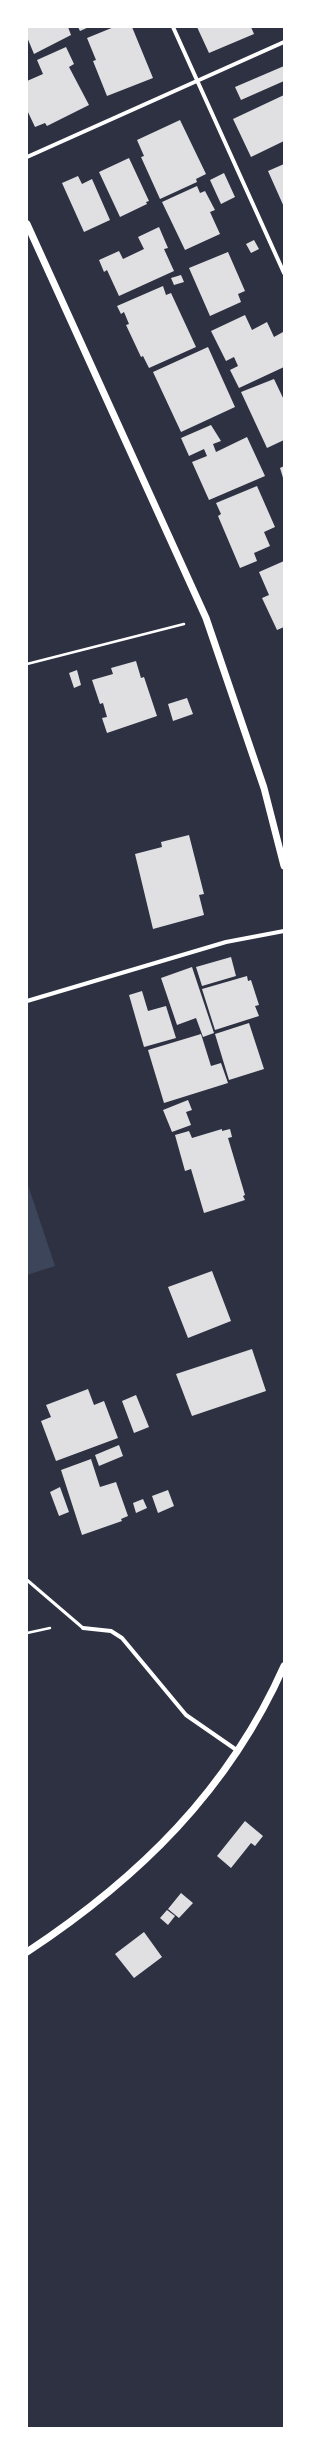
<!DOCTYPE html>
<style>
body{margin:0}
#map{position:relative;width:311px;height:2455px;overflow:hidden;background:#2d3142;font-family:"Fira Sans",sans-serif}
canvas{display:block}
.frame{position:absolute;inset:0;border:28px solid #fff;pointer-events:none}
</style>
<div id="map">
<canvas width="311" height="2455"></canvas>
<div class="frame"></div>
</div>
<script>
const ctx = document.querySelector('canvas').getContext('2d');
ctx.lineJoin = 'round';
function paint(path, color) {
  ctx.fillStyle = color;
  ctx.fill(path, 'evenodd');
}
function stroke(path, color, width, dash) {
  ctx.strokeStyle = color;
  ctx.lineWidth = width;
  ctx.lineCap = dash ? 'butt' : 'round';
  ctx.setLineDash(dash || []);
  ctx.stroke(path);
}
paint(new Path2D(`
 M27 1182 55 1266 27 1275Z`), '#3c4559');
paint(new Path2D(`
 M27 27H68L71 35 34 54 27 37Z
 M78 27H89L80 31Z
 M114 27H132L153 78 107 96 93 61 96 60 87 38Z
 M197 27H251L254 34 209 53Z
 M66 47 74 64 69 67 89 105 47 126 45 123 35 127 27 110V81L43 74 37 60Z
 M284 66V81L241 100 235 87Z
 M284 95V141L251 157 233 119Z
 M180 120 206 174 196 179 197 182 160 199 141 157 144 156 137 140Z
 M129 158 149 201 146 202 147 204 120 217 99 172Z
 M284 164V207L268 171Z
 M224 173 235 197 221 204 210 180Z
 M78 176 82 184 92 179 110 220 84 232 62 183Z
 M197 186 200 193 205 191 215 210 210 212 220 234 185 250 162 202Z
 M159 227 168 248 164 249 174 271 119 296 107 270 104 272 99 260 119 251 123 259 144 249 138 237Z
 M254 240 259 249 251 253 246 244Z
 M228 252 245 291 238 294 241 302 210 316 189 268Z
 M181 275 184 282 174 285 171 278Z
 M163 286 166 295 171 293 196 347 149 368 143 356 141 357 126 325 129 324 124 312 121 314 117 306Z
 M245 315 252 330 267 322 274 337 283 332 284 367 239 388 230 370 238 366 234 357 226 361 211 331Z
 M208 347 235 407 181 432 153 372Z
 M274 379 284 400V440L267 448 241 392Z
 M211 425 221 441 213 444 216 452 247 437 265 476 209 500 192 462 207 456 204 449 189 456 181 438Z
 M284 466V481L280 468Z
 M257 486 275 527 264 532 270 546 254 553 257 561 240 568 218 516 221 514 216 503Z
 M284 561V627L277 630 262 598 269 595 259 572Z
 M136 661 141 678 144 677 157 716 107 733 102 718 107 717 103 703 100 704 92 680 113 674 111 668Z
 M77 670 81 685 74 688 69 673Z
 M187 698 193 714 173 721 168 704Z
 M189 835 204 894 199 895 204 915 153 929 135 854 162 847 161 842Z
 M231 957 236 976 202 986 196 967Z
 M192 967 214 1033 203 1037 196 1018 177 1025 161 978Z
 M247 976 248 981 251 980 259 1005 255 1006 259 1016 215 1030 202 989Z
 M142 991 148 1011 166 1006 176 1038 144 1047 129 995Z
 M249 1023 264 1069 229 1080 215 1034Z
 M201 1034 211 1066 221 1063 228 1083 164 1103 148 1050Z
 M188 1100 192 1110 186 1112 191 1125 172 1132 163 1110Z
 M222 1129V1131L230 1129 232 1137 228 1138 245 1195 243 1196 245 1200 204 1213 191 1169 185 1171 175 1135 189 1131 192 1138Z
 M212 1271 231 1321 188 1338 168 1287Z
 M252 1349 266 1391 192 1416 176 1374Z
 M88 1389 94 1405 104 1401 118 1438 56 1461 41 1421 51 1417 46 1405Z
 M136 1395 149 1427 134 1433 122 1401Z
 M119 1445 123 1456 99 1466 95 1455Z
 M91 1459 100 1487 116 1482 128 1516 121 1519 122 1521 82 1535 61 1470Z
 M60 1487 69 1512 59 1516 50 1492Z
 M168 1490 174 1506 158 1513 152 1496Z
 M143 1499 147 1508 136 1513 133 1503Z
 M245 1821 263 1836 255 1846 251 1843 231 1868 217 1856Z
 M181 1893 193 1903 179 1918 168 1909Z
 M167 1910 175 1916 168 1925 160 1918Z
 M144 1932 162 1957 134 1978 115 1954Z`), '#e0e0e3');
stroke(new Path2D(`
 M27 664 184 624
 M27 1633 50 1628`), '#fff', 2.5);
stroke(new Path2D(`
 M27 1580 83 1628`), '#fff', 3);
stroke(new Path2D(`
 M173 27 284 273
 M27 157 284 42
 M27 1001 226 942 284 931
 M83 1628 111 1631 122 1638 186 1715 238 1751`), '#fff', 4);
stroke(new Path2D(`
 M27 224 206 618 264 788 284 866
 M27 1952C139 1878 229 1790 284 1666`), '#fff', 7);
</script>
